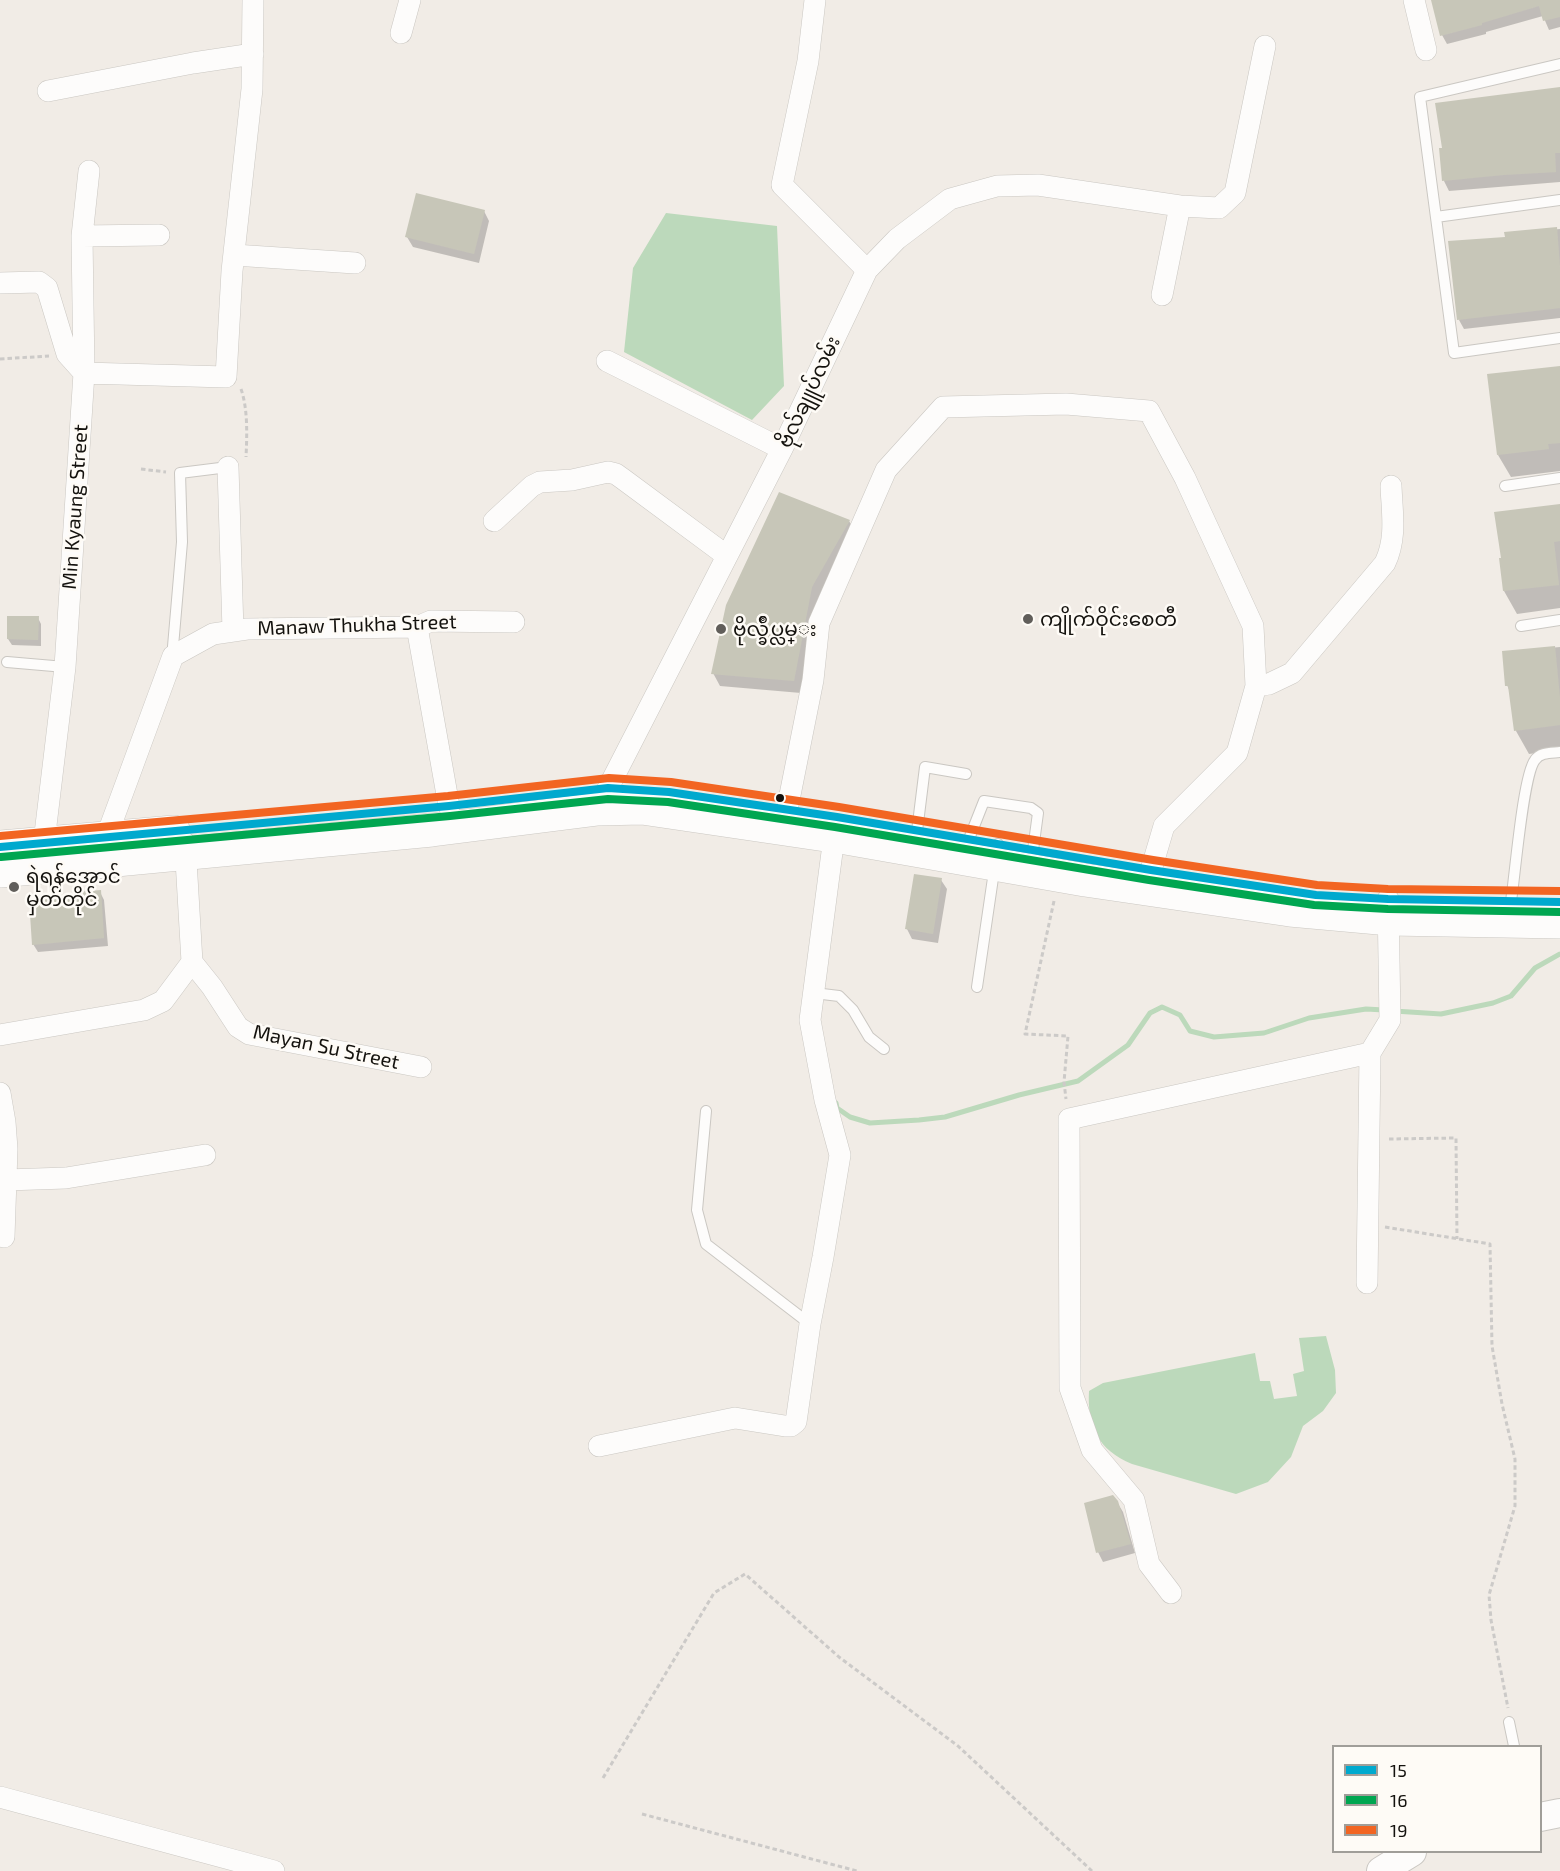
<!DOCTYPE html>
<meta charset="utf-8">
<style>
body{margin:0}
#map{position:relative;width:1560px;height:1871px;overflow:hidden;background:#f1ece6;font-family:"Exo 2",sans-serif}
canvas{display:block}
.legend{position:absolute;left:1332px;top:1745px;width:210px;height:108px;box-sizing:border-box;background:#fefbf6;border:2px solid #a09e99;margin:0;padding:8px 10px;list-style:none;font-size:18px;color:#14120e}
.legend li{display:flex;align-items:center;gap:12px;height:30px}
.legend b{width:30px;border:2px solid #a09e99}
</style>
<div id="map">
<canvas width="1560" height="1871"></canvas>
<ul class="legend">
<li><b style="height:8px;background:#00a9ce"></b>15</li>
<li><b style="height:8px;background:#00a651"></b>16</li>
<li><b style="height:8px;background:#f26522"></b>19</li>
</ul>
</div>
<script>
const ctx = document.querySelector('canvas').getContext('2d');
ctx.lineJoin = 'round';
function paint(path, color) {
  ctx.fillStyle = color;
  ctx.fill(path, 'evenodd');
}
function stroke(path, color, width, dash) {
  ctx.strokeStyle = color;
  ctx.lineWidth = width;
  ctx.lineCap = dash ? 'butt' : 'round';
  ctx.setLineDash(dash || []);
  ctx.stroke(path);
}
function write(font, color, halo, rows, align = 'center') {
  ctx.font = font + ' "Exo 2","Noto Sans Myanmar",sans-serif';
  ctx.lineWidth = 5;
  ctx.setLineDash([]);
  ctx.textBaseline = 'middle';
  ctx.strokeStyle = halo;
  ctx.fillStyle = color;
  for (const [text, x, y, turn = 0] of rows) {
    ctx.save();
    ctx.translate(x, y);
    ctx.rotate((+turn || 0) * Math.PI / 180);
    ctx.textAlign = isNaN(turn) ? turn : align;
    if (halo) ctx.strokeText(text, 0, 0);
    ctx.fillText(text, 0, 0);
    ctx.restore();
  }
}
paint(new Path2D(`
 M666 213 777 226 784 386 752 420 624 352 633 268Z
 M1326 1336 1335 1370 1336 1393 1323 1411 1303 1426 1291 1457 1268 1482 1236 1494 1132 1464C1098 1450 1087 1426 1089 1391L1103 1383 1255 1353 1260 1381H1270L1274 1399 1297 1396 1293 1374 1304 1371 1299 1338Z`), '#bcd9bb');
paint(new Path2D(`
 M1433 0H1560V27L1549 30 1543 16 1486 32V34L1447 44 1442 35Z
 M1560 89V182L1449 191 1444 181 1440 150Z
 M484 211 489 221 479 263 413 247 407 237Z
 M1560 229V318L1464 329 1459 320 1506 238V233Z
 M1560 368V471L1511 477 1498 455Z
 M1560 505V608L1517 614 1504 591 1501 559Z
 M849 521 857 534 801 693 720 686 713 673Z
 M38 618 41 624V646L12 645 8 639Z
 M1560 647V750L1529 754 1516 731 1510 692 1507 685 1503 652Z
 M941 880 947 889 938 943 912 939 907 929Z
 M100 892 104 900 108 946 38 952 33 944Z
 M1117 1502 1123 1512 1135 1553 1103 1562 1098 1552Z`), '#0003');
stroke(new Path2D(`
 M1394 1011 1441 1014 1493 1003 1511 996 1535 968 1560 954
 M836 1103 837 1108 850 1117 870 1123 919 1120 945 1117 1019 1095 1078 1081 1128 1045 1150 1013 1162 1007 1180 1015 1190 1031 1214 1037 1264 1033 1309 1018 1366 1009 1384 1010`), '#bcd9bb', 5);
paint(new Path2D(`
 M1431 0H1560V17L1543 21 1539 6 1482 23V25L1440 36Z
 M1560 87V153H1555L1556 172 1503 175 1442 181 1439 148H1442L1435 103Z
 M416 193 485 210 474 254 405 237Z
 M1557 227 1560 267V308L1457 320 1448 241 1505 237 1504 232Z
 M1560 366V443L1548 444 1549 449 1497 455 1487 374Z
 M779 492 850 520 812 587 794 681 711 674 726 605Z
 M1560 504V541L1554 542 1559 585 1503 591 1499 558H1501L1494 512Z
 M7 616H39L38 640 7 639Z
 M1555 646 1560 698V725L1514 731 1508 686H1505L1502 651Z
 M914 874 942 878 933 934 905 929Z
 M101 890 104 938 32 945 29 899 75 896V892Z
 M1113 1495 1118 1501 1131 1544 1096 1553 1084 1503Z`), '#c7c6b8');
const lane = new Path2D(`
 M1560 64 1420 97 1454 353 1560 338
 M1436 217 1560 200
 M1505 486 1560 478
 M1521 626 1560 620
 M172 658 182 542 180 473 228 467
 M7 662 65 667
 M917 831 925 767 966 774
 M969 839 984 801 1031 808 1038 813 1033 850
 M1511 901C1515 876 1523 775 1535 760 1540 752 1551 753 1560 752
 M977 987 998 844
 M814 993 839 996 853 1010 869 1037 884 1049
 M706 1111 697 1210 706 1244 810 1324
 M1509 1722 1514 1746`);
const street = new Path2D(`
 M1414 0 1426 50
 M401 33 410 0
 M48 91 193 63 253 54
 M82 236 159 235
 M234 255 355 263
 M867 270 897 239 950 199 997 186 1038 185 1180 206 1219 208 1235 193 1265 46
 M0 283 39 282 47 288 67 354 84 373 226 377 232 271 252 89 253 0
 M1162 295 1180 206
 M607 361 782 449
 M228 467 233 631
 M494 521 532 486 540 482 572 480 608 472 616 474 623 479 727 556
 M417 627 449 806
 M1256 686 1269 684 1292 673 1385 563C1397 538 1392 512 1391 486
 M608 788 782 449 867 270 782 185 808 61 815 0
 M787 810 813 680 819 623 886 470 943 407 1066 404 1149 411 1185 478 1253 626 1256 686 1237 753 1164 826 1151 870
 M106 838 173 656 213 634 247 629 417 627 431 621 514 622
 M44 842 65 667 84 373 82 236 89 171
 M185 843 192 962 212 987 238 1027 249 1034 421 1067
 M0 1035 144 1010 163 1001 192 962
 M0 1093 5 1122 7 1149 4 1237
 M6 1180 66 1178 205 1155
 M1367 1283 1370 1053 1390 1020 1388 899
 M599 1446 735 1418 785 1426H791L796 1422 810 1324 823 1257 840 1155 825 1100 810 1020 834 837
 M1171 1593 1149 1564 1134 1500 1092 1450 1070 1388 1069 1119 1370 1053
 M0 1797 274 1871`);
const secondary = new Path2D(`
 M1540 1817 1560 1813
 M1381 1871 1412 1852`);
const primary = new Path2D(`
 M0 847 174 832
 M0 871 432 830 598 809 642 808 846 838 1085 880 1290 910 1390 919 1560 922`);
stroke(lane, '#cac7c2', 12);
stroke(street, '#cac7c2', 22);
stroke(secondary, '#cac7c2', 30);
stroke(primary, '#cac7c2', 34);
stroke(new Path2D(`
 M0 359 49 356
 M241 389C248 409 247 436 246 457
 M141 469 166 472
 M1054 901 1025 1034 1068 1036 1064 1082 1066 1099
 M1389 1139 1456 1138 1457 1239
 M1385 1227 1490 1244 1492 1346 1502 1404 1515 1459V1506L1489 1595 1491 1620 1508 1708
 M603 1778 714 1593 745 1574 839 1657 958 1746 1092 1871
 M642 1814 857 1871`), '#cccac8', 3, [4.5, 3]);
stroke(lane, '#fdfcfb', 10);
stroke(street, '#fdfcfb', 21);
stroke(secondary, '#fdfcfb', 28);
stroke(primary, '#fdfcfb', 33);
stroke(new Path2D(`
 M0 847 449 806 608 788 669 792 837 817 1151 870 1316 895 1388 899 1560 902`), '#00a9ce', 8);
stroke(new Path2D(`
 M1 857 450 816 608 799 668 802 835 827 1149 880 1314 905 1388 909 1560 912`), '#00a651', 8);
stroke(new Path2D(`
 M0 836 448 796 609 778 671 782 839 807 1153 860 1317 885 1388 889 1560 891`), '#f26522', 8);
for (const [x, y, r, color] of [
 [1028,619,6,"#615e5a"],
 [721,629,6,"#615e5a"],
 [780,798,5,"#14120e"],
 [14,887,6,"#615e5a"]
]) {
  const dot = new Path2D();
  dot.arc(x, y, r, 0, 2 * Math.PI);
  ctx.fillStyle = color;
  ctx.fill(dot);
  stroke(dot, '#fefbf6', 2);
}
write('20px', '#14120e', '#fefbf6', [
 ["ဗိုလ်ချူပ်လမ်း",809,392,-65],
 ["Min Kyaung Street",75,507,-86],
 ["Manaw Thukha Street",357,625,-2],
 ["Mayan Su Street",326,1047,12]
]);
write('20px', '#14120e', '#fefbf6', [
 ["ကျိုက်ဝိုင်းစေတီ",1040,619],
 ["ဗိုလ္ခ်ဳပ္လမ္း",733,629],
 ["ရဲရန်အောင်",26,876],
 ["မှတ်တိုင်",26,899]
], 'left');
</script>
